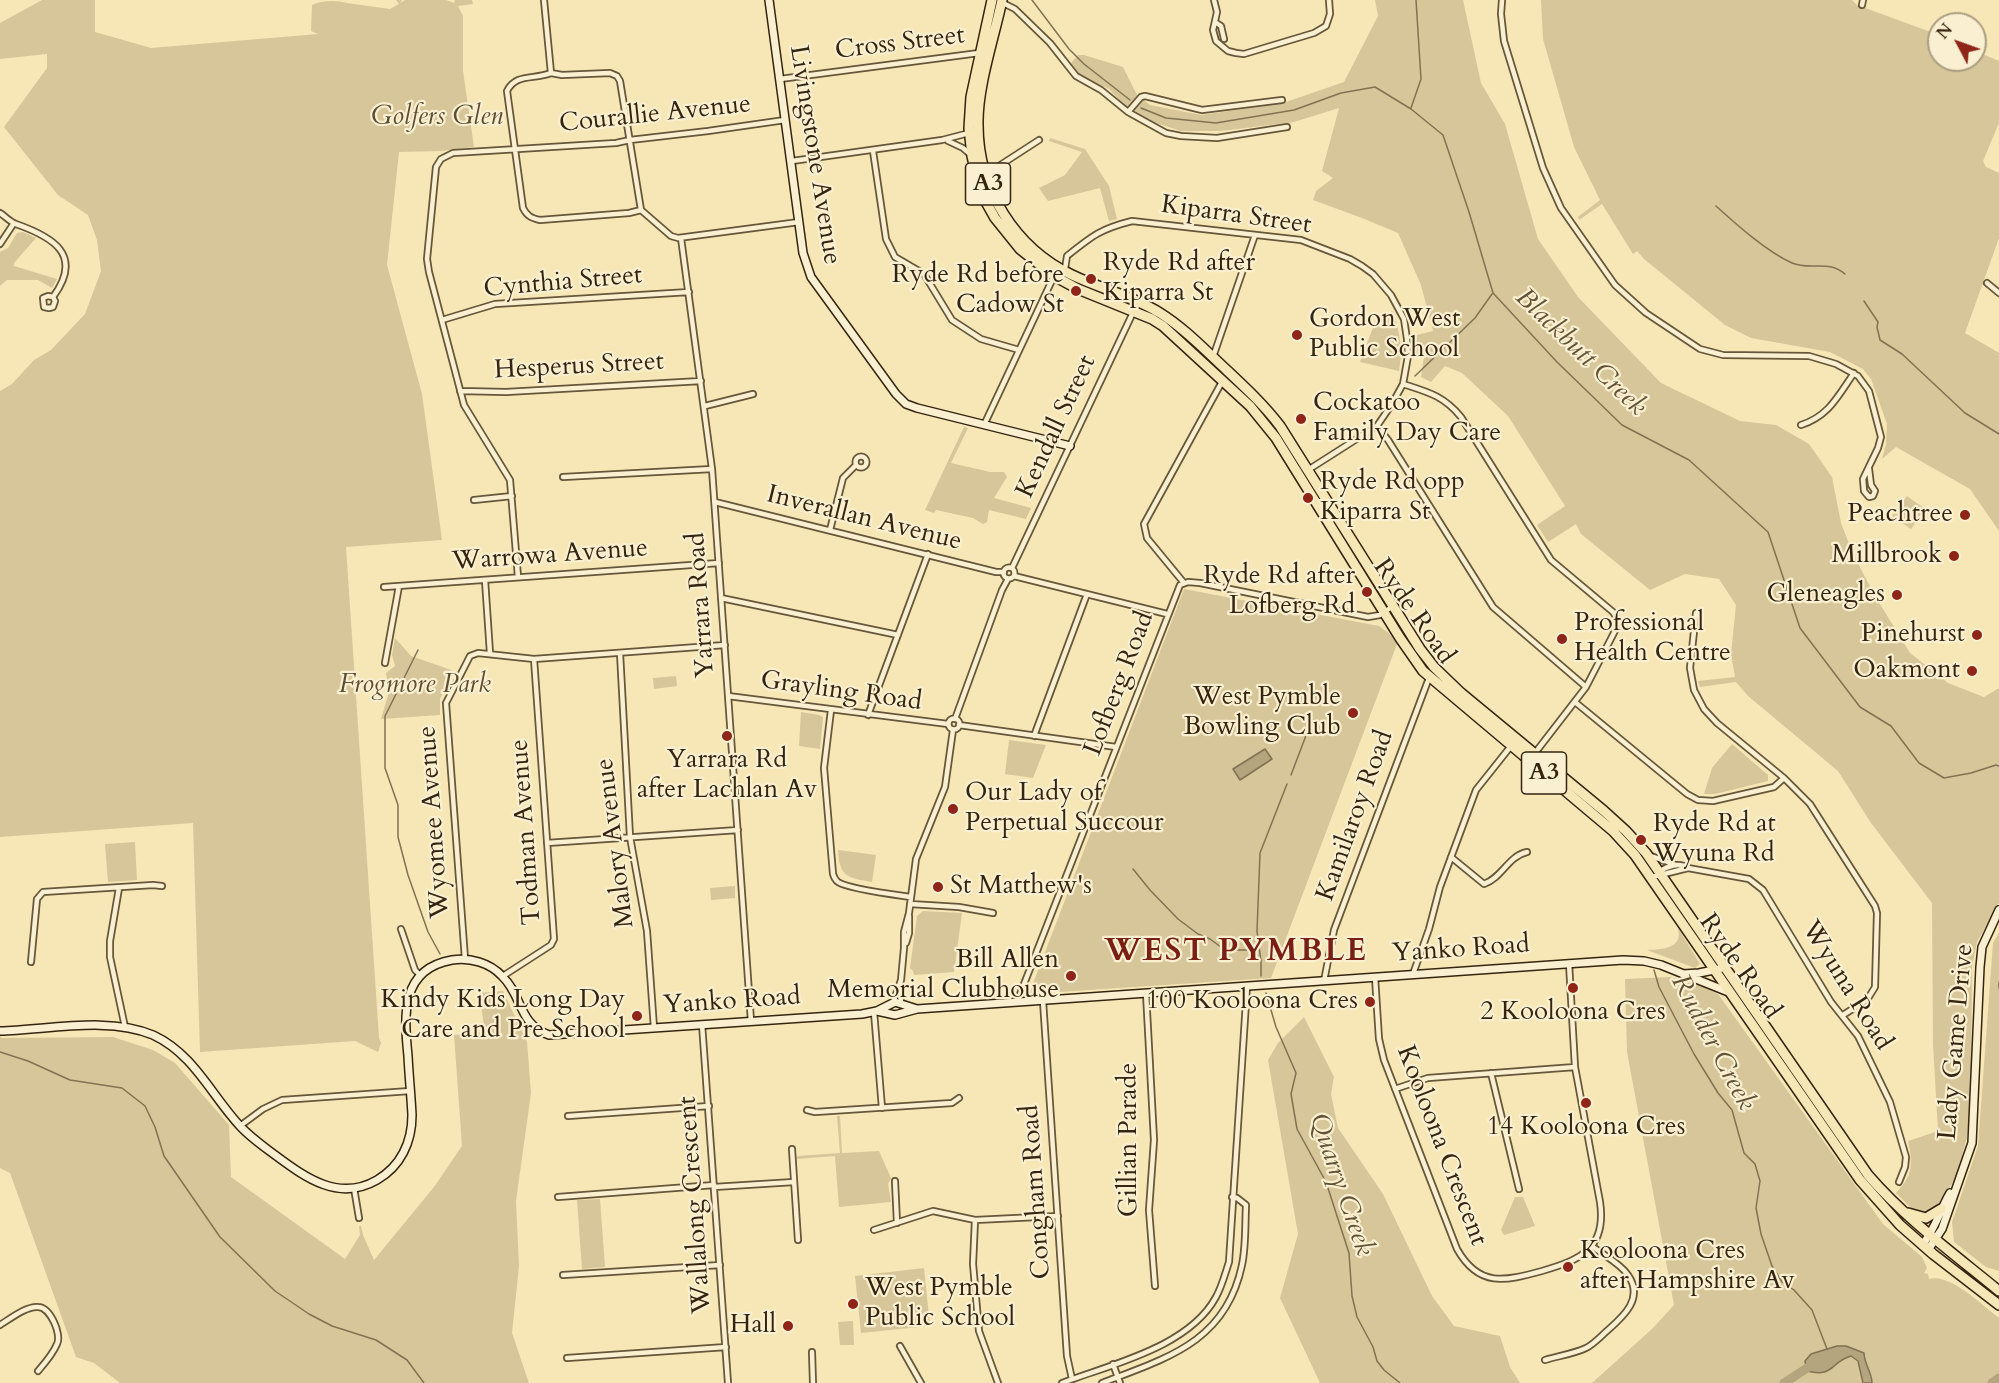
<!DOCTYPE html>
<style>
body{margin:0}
#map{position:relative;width:1999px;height:1383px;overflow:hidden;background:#f7e7b6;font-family:Cardo,serif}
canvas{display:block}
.north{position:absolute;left:1927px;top:12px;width:60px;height:60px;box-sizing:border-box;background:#faefd0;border:2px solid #ab9e83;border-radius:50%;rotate:311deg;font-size:16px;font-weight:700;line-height:24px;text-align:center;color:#352510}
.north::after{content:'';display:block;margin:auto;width:21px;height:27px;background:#8f2418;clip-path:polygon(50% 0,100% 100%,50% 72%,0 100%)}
</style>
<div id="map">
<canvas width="1999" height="1383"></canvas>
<div class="north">N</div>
</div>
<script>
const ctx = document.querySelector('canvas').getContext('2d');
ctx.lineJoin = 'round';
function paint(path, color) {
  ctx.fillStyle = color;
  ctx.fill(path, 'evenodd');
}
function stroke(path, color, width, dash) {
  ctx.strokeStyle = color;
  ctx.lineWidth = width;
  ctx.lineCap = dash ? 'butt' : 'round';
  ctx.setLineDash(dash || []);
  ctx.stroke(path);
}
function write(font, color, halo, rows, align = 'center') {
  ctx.font = font + ' Cardo,serif';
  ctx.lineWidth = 4.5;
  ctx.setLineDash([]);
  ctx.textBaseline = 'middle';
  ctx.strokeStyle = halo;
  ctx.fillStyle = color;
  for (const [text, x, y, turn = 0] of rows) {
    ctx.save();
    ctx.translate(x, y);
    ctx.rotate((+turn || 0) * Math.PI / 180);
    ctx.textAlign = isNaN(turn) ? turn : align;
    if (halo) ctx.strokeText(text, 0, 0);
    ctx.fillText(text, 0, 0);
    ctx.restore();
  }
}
paint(new Path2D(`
 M42 0H95V32L151 48 318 34 311 31 312 5C322 0 337 0 347 3L390 9 399 4 396 0H402L400 3 405 0H446L454 3 455 0H472L473 4 458 6 463 16V71L474 147 441 151 399 152 387 265 422 394 442 540 346 547 379 1038 381 1043 378 1052 355 1041 200 1052 193 823 0 837V391L12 384 34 360 51 350 85 314 101 271 97 240 88 215 58 195 4 127 47 68V54L0 59V23Z
 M1375 0H1463L1481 83 1505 124 1538 239 1578 297 1661 383 1740 421 1776 425 1809 444 1832 477 1841 523 1853 554 1875 596 1910 653 1948 683 1984 697 1999 688V903L1977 942 1972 967 1971 1090 1967 1137 1957 1176 1936 1208 1923 1215 1912 1209 1896 1193C1913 1176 1913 1164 1908 1141L1938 1131 1933 1045 1932 903 1871 823 1838 771 1748 696 1736 682 1700 687 1698 681 1735 677 1731 654 1736 605 1719 579 1685 574 1650 590 1581 534 1576 524 1548 542 1537 525 1565 506 1508 416 1462 373 1445 366 1431 382 1421 377 1424 356 1413 355V336L1433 331 1421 285 1398 233 1362 218 1313 200 1316 191 1333 178 1322 171 1339 108 1294 122 1221 131H1181L1156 123 1124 105 1109 89 1080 75 1071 63 1078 55H1084L1123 67 1137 95 1150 105 1201 115 1283 103 1344 82 1378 16Z
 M1541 0H1852L1857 5 1939 35V60H1975V51L1999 61V123L1983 161 1986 167 1999 173V238L1965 333 1999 353V531L1970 489 1896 447 1882 459 1886 444 1887 424 1871 379 1863 369 1830 352 1751 338 1725 325 1644 259 1637 251 1633 254 1602 204 1579 220 1578 217 1600 200 1574 147 1543 39Z
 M1050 138 1085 149 1109 186 1117 219 1109 221 1100 188 1048 201 1039 188 1065 175 1082 152 1049 141Z
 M23 232 36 238 14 263V266L57 279 52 288 38 280H7L0 286V252L8 248 17 233Z
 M1393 311C1400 332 1403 350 1399 371L1360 362 1377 317Z
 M964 427 968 428 951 463 990 472H1004L1007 477 994 498 1031 508 1026 519 989 510 987 522 983 524 973 518 936 510 934 513 925 510Z
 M1907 496 1925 509 1911 529 1892 516Z
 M1184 589 1379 626 1390 634 1397 644 1271 978 1029 994Z
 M395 638 411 656 454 671 440 699V715L381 719 389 692 386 673 395 666 392 655Z
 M676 676 677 686 654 689 653 678Z
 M801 712 819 715 823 717 820 749 799 746Z
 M1009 740 1046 745 1033 778 1005 774Z
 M1732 744 1768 775V781L1715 794H1704L1712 768Z
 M135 842 137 880 108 882 105 844Z
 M838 850 876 855 872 882C848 878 839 877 838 850Z
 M735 886V898L711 900 710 888Z
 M923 911 962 913 954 972 914 975 913 971 910 968 917 916Z
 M1678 928 1700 964 1695 968 1647 950C1663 949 1683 949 1678 928Z
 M1999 933V1271L1986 1267 1954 1242 1952 1222 1978 1146 1993 943Z
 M1670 977 1703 987 1718 994 1883 1224 1922 1257 1927 1268 1924 1273 1928 1274 1929 1279C1950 1273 1982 1305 1999 1318V1383H1592L1653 1328 1674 1305 1627 1052 1625 979Z
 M503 991 527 1042 531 1093 516 1201 519 1266 512 1333 529 1383H120L94 1363 76 1357 10 1173 0 1168V1035L1 1038 113 1037 153 1050 175 1063 229 1125 231 1177 345 1259 360 1235 359 1226H361L363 1235 374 1260 434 1187 462 1146 454 1035 485 1032 479 993Z
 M1304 1017 1334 1077 1331 1094 1338 1128 1383 1194 1432 1296 1454 1326 1500 1336 1510 1367 1520 1383H1320L1280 1298 1298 1234 1268 1060 1278 1043Z
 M837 1116H840L842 1153 879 1151 891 1178 888 1184 891 1202 839 1207 835 1156 797 1159V1156L840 1153Z
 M1515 1197H1523L1535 1226 1504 1235 1501 1230Z
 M600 1199 605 1267 582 1269 577 1200Z
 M924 1268 930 1326 861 1333 855 1276Z
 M853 1321 854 1345H840L838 1322Z`), '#d6c69a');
const water = new Path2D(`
 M1265 749 1272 759 1240 780 1233 769Z
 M1837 1346H1846L1864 1353C1864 1364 1872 1372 1872 1383H1863L1858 1361 1851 1356C1830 1362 1834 1378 1807 1371L1805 1361 1811 1354Z`);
paint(water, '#b5a57e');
stroke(water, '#827252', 1.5);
stroke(new Path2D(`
 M1032 0 1069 49 1084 64 1130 100
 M1141 108 1166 118 1216 123 1294 110 1341 93 1375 87 1411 109 1443 135 1469 212 1493 293 1557 362 1622 425 1689 460 1768 532 1800 628 1860 707 1891 726 1919 763 1944 778 1971 773 1996 765 1999 766
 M1411 108 1421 79 1416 0
 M1716 206C1736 224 1767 252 1792 263 1811 271 1828 259 1845 274
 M1864 301 1878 322 1877 327 1880 340 1902 354 1965 413 1999 434
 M1415 376 1475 318 1492 294
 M418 650 385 716V768L398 805V837L408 875 428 932 440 954
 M1291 775 1310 725
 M1133 869 1150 890 1178 919 1198 934 1210 939 1225 950H1259
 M1654 970 1659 987 1694 1054 1718 1093 1732 1110 1744 1153 1755 1164 1760 1181 1756 1208 1761 1234 1772 1266 1782 1282 1794 1290 1812 1310 1827 1349
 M1261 976V961L1257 931 1260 853 1287 784
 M1999 983V988
 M1266 993 1276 1027 1296 1073 1291 1094 1297 1129 1326 1182 1349 1253 1352 1296 1357 1317 1373 1347 1377 1361 1384 1370 1400 1383
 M0 1052 28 1061 70 1080 122 1088 145 1106 155 1127 164 1156 220 1237 275 1291 309 1314 332 1326 376 1340 407 1360 424 1383`), '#827252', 1.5);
stroke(new Path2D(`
 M1784 1383 1815 1363
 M1992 1383 1999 1378`), '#b5a57e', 9);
const street = new Path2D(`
 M544 0 551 73
 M1214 0 1217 12 1213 30 1216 41 1228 51 1236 53 1244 54 1314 33 1326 26 1330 14 1329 0
 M1502 0 1501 14 1504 41 1543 168 1561 208 1615 285 1646 313 1700 349 1723 355 1809 356 1836 364 1858 376 1869 391 1881 437 1878 448 1863 479 1864 491 1869 497 1873 496 1875 491 1871 485 1869 469
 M1003 3 1015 9 1050 43 1076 76 1101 90 1128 112 1166 133 1181 136 1217 138 1287 127
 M1862 5 1863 0
 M1215 22 1221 26 1224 39
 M551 73 562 75 610 73 617 76 620 81 641 210 629 213 540 220C531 218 527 216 523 208L507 91C516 73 534 80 551 73Z
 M780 79 979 53
 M1128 112 1141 97 1145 96 1202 110 1282 100
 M948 141 963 148 971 155
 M873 151 886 239 895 257 924 274 952 320 981 339 1019 350
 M792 161 942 140 969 133
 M985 175 1039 140
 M641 210 671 236 678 238 799 222
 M0 213C5 216 10 222 16 224 53 237 84 255 53 297L55 301 53 307 49 308 44 307 43 298 48 296 53 297
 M681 238 712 469 751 1021
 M0 244 14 223
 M1065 269 1067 256C1092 236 1100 229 1132 221L1301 240 1350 259 1362 266 1373 274 1391 295 1404 319 1407 339 1408 356 1403 384 1392 404 1377 426 1308 470
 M1987 283 1999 293
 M442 320 495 304 689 292
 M1213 357 1255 235
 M1403 384C1428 392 1444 396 1461 417L1551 560 1613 612 1618 620 1617 627 1586 687 1535 753
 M460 391 506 392 701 381
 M705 406 753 394
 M984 425 1054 276
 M1801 425C1829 416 1838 396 1854 373
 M1377 426 1388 440 1493 607 1586 687
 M855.5 462a5.5 5.5 0 1 1 11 0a5.5 5.5 0 1 1-11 0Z
 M563 477 712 469
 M474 500 512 496
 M715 502 996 572H1004
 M830 530 843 478 856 465
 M1003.5 573a5.5 5.5 0 1 1 11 0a5.5 5.5 0 1 1-11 0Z
 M1012 568 1138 302
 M1014 576 1167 614
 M518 577 510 480 464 405 429 272 427 259 436 167 441 159 453 153 616 143 630 140 708 131 785 120
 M485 580 490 653
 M1184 583 1147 538 1144 524 1223 380
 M384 587 719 563
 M721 598 898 635
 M1696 613 1690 668 1694 690 1704 709 1717 723 1784 778 1810 804 1875 906 1877 913 1875 987 1867 1000 1843 1015
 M620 653 630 837 647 931 654 1028
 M385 663 399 586
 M728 696 948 724
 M1575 702 1687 794 1698 800 1713 801 1774 787 1784 778
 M831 710 824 768 833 874C834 877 835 880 838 882 848 889 897 895 911 897
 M868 715 928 554
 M948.5 724a5.5 5.5 0 1 1 11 0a5.5 5.5 0 1 1-11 0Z
 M955 719 1002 590 1008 579
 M959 725 1116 747
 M1034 736 1087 594
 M547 843 738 830
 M1651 856 1676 865
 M1451 857 1484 884C1502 878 1508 856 1527 852
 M1659 872C1667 866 1679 862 1688 868L1749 879 1763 890 1831 1002 1858 1036 1890 1102 1906 1157 1905 1167 1899 1182
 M1652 877 1688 868
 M119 888 110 941V957L125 1027
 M910 904 959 907 993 913
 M401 929 415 970 421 976
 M906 943 909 933V916
 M465 959 446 703 468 660 470 656 478 653 534 659 725 645
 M31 962 37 899 43 892 153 885 162 886
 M1413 974 1429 929 1440 887 1476 790 1511 746
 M503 976 551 945 554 939 534 659
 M1375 977 1379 1039 1384 1060 1457 1249C1479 1288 1505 1281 1542 1271 1580 1260 1607 1249 1600 1202L1575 1067 1569 963
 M1324 981 1334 930 1429 678
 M900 986 901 1004
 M1146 993 1154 1140 1149 1210 1155 1286
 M1043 1001 1067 1356 1072 1379
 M1017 1002 1180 585 1188 582 1200 583 1368 617 1380 615 1393 606
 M893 1003 901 980 904 948V932L909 913 916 859 945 787 953 730
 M874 1012 882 1108
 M702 1024 728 1383
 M1491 1073 1519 1189
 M1395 1089 1428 1078 1575 1067
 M807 1110 815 1112 952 1103 959 1098
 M568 1116 709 1106
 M240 1126 263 1109 282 1100 410 1091
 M792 1149 798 1240
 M895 1181 897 1223
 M714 1187 794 1182
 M354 1188 359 1218
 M558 1197 714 1185
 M975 1220 973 1264 979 1331 998 1383
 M874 1230 933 1211 975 1220 1058 1216
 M563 1275 720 1265
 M0 1325C10 1319 26 1306 38 1307 50 1307 62 1334 57 1344 53 1354 45 1363 38 1371
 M900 1346 921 1383
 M812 1352 813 1383
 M567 1358 726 1347
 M1545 1360C1558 1356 1573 1354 1586 1348 1594 1344 1601 1336 1608 1330 1624 1316 1644 1298 1628 1275 1620 1263 1603 1255 1592 1246
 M1113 1364 1120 1383
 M1062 1383C1112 1364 1189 1347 1216 1297 1222 1286 1225 1274 1229 1262L1247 987
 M1102 1383C1167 1358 1226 1342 1242 1265 1246 1246 1245 1225 1246 1205L1237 1198 1232 1197`);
const secondary = new Path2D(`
 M769 0 803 253 811 277 896 394 906 404 917 408 1070 446
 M1683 974 1699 973 1719 969
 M877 1011 895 1015 917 1009 1623 960 1644 961 1661 965 1731 993
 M0 1031C47 1030 109 1016 153 1035 194 1054 211 1095 240 1126 250 1137 263 1146 275 1155 306 1178 339 1202 377 1180 401 1166 412 1142 412 1115 411 1095 409 1076 408 1056 404 1016 400 969 452 960 470 957 490 963 502 976 523 996 518 1024 549 1035L862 1014 877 1011 895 1002 917 1009
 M1922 1245C1935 1230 1940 1210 1950 1193
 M1928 1250 1942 1229 1972 1143 1980 967 1982 947 1999 910`);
const highway = new Path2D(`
 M992 0 971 97 969 128 972 156 976 174 986 202 995 218 1020 249 1054 276 1078 289 1152 319 1163 326 1250 406 1276 438 1400 638 1423 671 1613 831 1635 855 1860 1180 1900 1225 1933 1254 1999 1305
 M1002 0C994 38 977 87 978 125 978 189 1015 248 1072 275 1101 289 1133 296 1160 313 1181 326 1199 344 1216 360 1238 381 1261 401 1280 426L1420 649 1434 667 1461 693 1604 811 1626 831 1646 853 1868 1175C1906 1219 1954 1254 1999 1291
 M1908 1213 1926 1218 1941 1209`);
stroke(street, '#66563a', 8);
stroke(secondary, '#352510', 10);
stroke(highway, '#352510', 12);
stroke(street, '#faefd0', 4.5);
stroke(secondary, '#faefd0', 7);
stroke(highway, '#f7e7b6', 9);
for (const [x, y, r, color] of [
 [1091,279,6,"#8f2418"],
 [1076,291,6,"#8f2418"],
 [1297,335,6,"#8f2418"],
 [1301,419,6,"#8f2418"],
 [1308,498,6,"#8f2418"],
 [1965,515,6,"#8f2418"],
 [1954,556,6,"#8f2418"],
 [1367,592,6,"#8f2418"],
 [1897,595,6,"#8f2418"],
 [1977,635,6,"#8f2418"],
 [1562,639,6,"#8f2418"],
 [1972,671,6,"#8f2418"],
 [1353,713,6,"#8f2418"],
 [727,736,6,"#8f2418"],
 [953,809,6,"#8f2418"],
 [1641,840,6,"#8f2418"],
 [938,887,6,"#8f2418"],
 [1071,976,6,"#8f2418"],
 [1573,988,6,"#8f2418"],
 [1370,1002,6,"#8f2418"],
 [637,1016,6,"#8f2418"],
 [1586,1103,6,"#8f2418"],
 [1568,1267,6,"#8f2418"],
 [853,1304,6,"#8f2418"],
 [788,1326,6,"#8f2418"]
]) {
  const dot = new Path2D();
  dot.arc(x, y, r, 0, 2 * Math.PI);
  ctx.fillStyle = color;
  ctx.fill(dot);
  stroke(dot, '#faefd0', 2);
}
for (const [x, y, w] of [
 [988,184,45],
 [1544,773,45]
]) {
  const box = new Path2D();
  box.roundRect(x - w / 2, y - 21, w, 42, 4.5);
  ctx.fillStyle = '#faefd0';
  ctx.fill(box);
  stroke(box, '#352510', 1.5);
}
write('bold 24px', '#352510', null, [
 ["A3",988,184],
 ["A3",1544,773]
]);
write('26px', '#352510', '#faefd0', [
 ["Cross Street",900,44,-7],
 ["Courallie Avenue",655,115,-6],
 ["Livingstone Avenue",814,155,81],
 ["Kiparra Street",1236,216,8],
 ["Cynthia Street",563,283,-5],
 ["Hesperus Street",579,367,-3],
 ["Kendall Street",1057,427,-65],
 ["Inverallan Avenue",864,519,14],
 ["Warrowa Avenue",550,556,-4],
 ["Yarrara Road",702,605,-94],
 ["Ryde Road",1413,612,55],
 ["Lofberg Road",1120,684,-69],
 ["Grayling Road",841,692,8],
 ["Kamilaroy Road",1356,816,-70],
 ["Wyomee Avenue",435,822,-94],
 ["Todman Avenue",527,832,-94],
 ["Malory Avenue",616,843,-97],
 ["Yanko Road",1461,950,-4],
 ["Ryde Road",1739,967,55],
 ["Wyuna Road",1846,986,58],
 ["Yanko Road",732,1002,-4],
 ["Lady Game Drive",1957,1042,-85],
 ["Gillian Parade",1130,1140,-90],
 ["Kooloona Crescent",1441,1146,69],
 ["Congham Road",1037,1192,-94],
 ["Wallalong Crescent",696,1205,-94]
]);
write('italic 26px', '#5d4d32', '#faefd0', [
 ["Golfers Glen",437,118],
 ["Frogmore Park",415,686]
]);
write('26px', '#352510', '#faefd0', [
 ["Ryde Rd after",1103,264,"left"],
 ["Kiparra St",1103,294,"left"],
 ["Ryde Rd before",1064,276],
 ["Cadow St",1064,306],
 ["Gordon West",1309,320,"left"],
 ["Public School",1309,350,"left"],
 ["Cockatoo",1313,404,"left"],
 ["Family Day Care",1313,434,"left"],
 ["Ryde Rd opp",1320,483,"left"],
 ["Kiparra St",1320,513,"left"],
 ["Peachtree",1953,515],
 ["Millbrook",1942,556],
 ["Ryde Rd after",1355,577],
 ["Lofberg Rd",1355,607],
 ["Gleneagles",1885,595],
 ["Professional",1574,624,"left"],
 ["Health Centre",1574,654,"left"],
 ["Pinehurst",1965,635],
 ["Oakmont",1960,671],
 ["West Pymble",1341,698],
 ["Bowling Club",1341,728],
 ["Yarrara Rd",727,761,"center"],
 ["after Lachlan Av",727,791,"center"],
 ["Our Lady of",965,794,"left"],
 ["Perpetual Succour",965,824,"left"],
 ["Ryde Rd at",1653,825,"left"],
 ["Wyuna Rd",1653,855,"left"],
 ["St Matthew's",950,887,"left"],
 ["Bill Allen",1059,961],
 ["Memorial Clubhouse",1059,991],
 ["Kindy Kids Long Day",625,1001],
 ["Care and Pre School",625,1031],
 ["100 Kooloona Cres",1358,1002],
 ["2 Kooloona Cres",1573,1013,"center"],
 ["14 Kooloona Cres",1586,1128,"center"],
 ["Kooloona Cres",1580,1252,"left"],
 ["after Hampshire Av",1580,1282,"left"],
 ["West Pymble",865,1289,"left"],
 ["Public School",865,1319,"left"],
 ["Hall",776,1326]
], 'right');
write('italic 27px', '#625236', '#faefd0', [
 ["Blackbutt Creek",1580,353,44],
 ["Rudder Creek",1712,1043,62],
 ["Quarry Creek",1340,1185,71]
]);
ctx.letterSpacing = '1.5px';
write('bold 32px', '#7a1f14', '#faefd0', [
 ["WEST PYMBLE",1236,953]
]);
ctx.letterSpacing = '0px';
</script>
